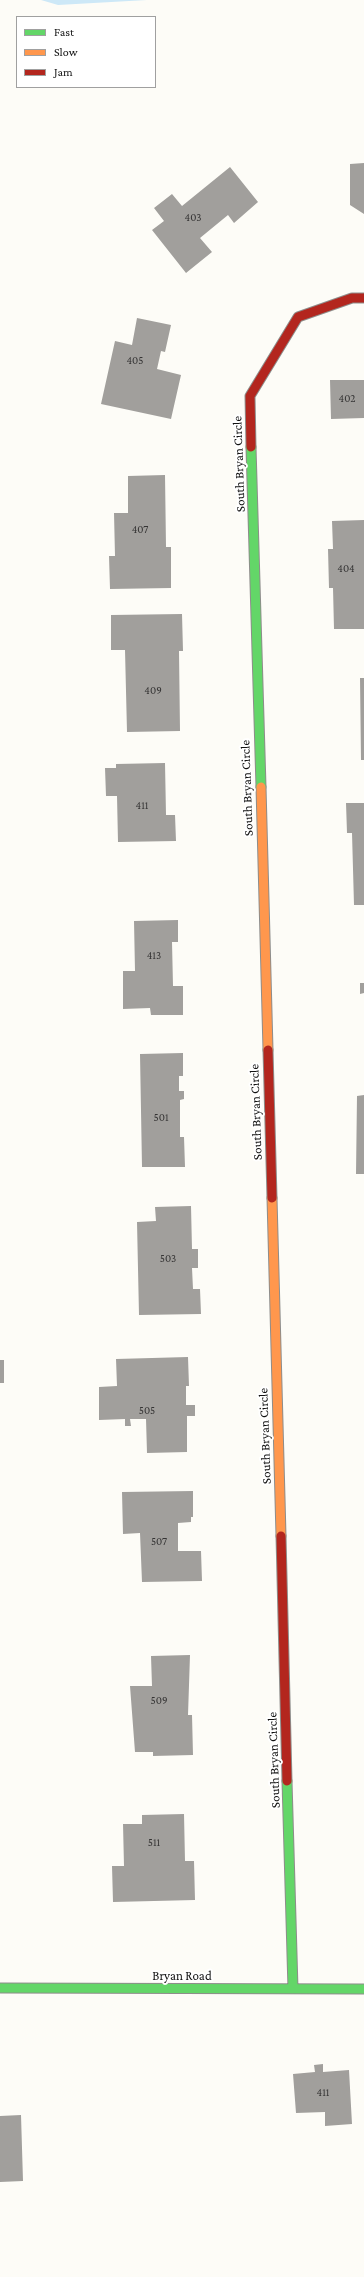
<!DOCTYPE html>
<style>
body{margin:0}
#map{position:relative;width:364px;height:2277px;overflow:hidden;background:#fdfcf7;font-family:"Crimson Pro",serif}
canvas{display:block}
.legend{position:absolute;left:16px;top:16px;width:140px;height:72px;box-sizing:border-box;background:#fff;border:1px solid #a0a0a0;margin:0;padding:5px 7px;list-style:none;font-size:12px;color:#111}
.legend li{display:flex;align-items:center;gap:8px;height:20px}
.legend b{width:20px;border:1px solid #a0a0a0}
</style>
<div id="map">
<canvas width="364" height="2277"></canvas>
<ul class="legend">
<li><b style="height:5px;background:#63d668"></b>Fast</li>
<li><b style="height:5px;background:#ff974d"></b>Slow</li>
<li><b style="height:5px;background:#b3261e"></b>Jam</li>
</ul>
</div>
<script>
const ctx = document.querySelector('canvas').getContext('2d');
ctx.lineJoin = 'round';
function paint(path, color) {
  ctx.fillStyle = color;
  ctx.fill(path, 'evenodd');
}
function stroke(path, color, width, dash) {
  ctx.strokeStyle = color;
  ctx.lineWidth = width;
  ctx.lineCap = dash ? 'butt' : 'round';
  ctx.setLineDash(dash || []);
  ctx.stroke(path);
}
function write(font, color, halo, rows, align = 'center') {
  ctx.font = font + ' "Crimson Pro",serif';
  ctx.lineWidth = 4;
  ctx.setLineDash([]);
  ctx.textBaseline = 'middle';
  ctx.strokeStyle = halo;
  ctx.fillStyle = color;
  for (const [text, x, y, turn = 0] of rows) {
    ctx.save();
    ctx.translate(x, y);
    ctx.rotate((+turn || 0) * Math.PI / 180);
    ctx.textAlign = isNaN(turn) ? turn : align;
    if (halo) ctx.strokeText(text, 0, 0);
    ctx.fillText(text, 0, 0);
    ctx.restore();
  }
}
paint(new Path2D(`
 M41 0H147L58 5Z`), '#cde8f7');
paint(new Path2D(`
 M364 163V214L350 205V164Z
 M230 167 258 202 234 223 228 215 200 238 212 252 186 273 152 230 164 221 154 208 172 194 182 206Z
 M137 318 171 325 165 352 161 351 157 369 181 375 171 419 101 404 115 341 132 345Z
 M330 380H364V418L331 419Z
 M165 475 166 547H171V588L110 589 109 556H115L114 513H128V476Z
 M364 520V629H334L333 588H329L328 549H333L332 521Z
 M182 614 183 651H179L180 731 127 732 125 650H111V615Z
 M360 678H364V760H361Z
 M165 763 166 815H175L176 841 118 842 117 796H106L105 768H116V764Z
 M346 803H364V905H354L352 833H347Z
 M178 920V942H172L173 986H183V1015H151L150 1008 123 1009V971H135L134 921Z
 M360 983H364V993L360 994Z
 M183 1053V1076H179V1091H184V1099L180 1100V1137H184L185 1167H142L140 1054Z
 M364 1095V1174H356L357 1096Z
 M191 1206 192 1249H198V1268H192L193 1289H200L201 1314 139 1315 137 1222 156 1221 155 1207Z
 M188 1357 189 1386H186V1405H195V1416H187V1452L147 1453 146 1419H130L131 1426H125V1419L99 1420V1387L117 1386 116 1359Z
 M0 1360H4V1383H0Z
 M193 1491V1517H191V1522L178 1523V1551H201L202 1581 142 1582 140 1533 123 1534 122 1492Z
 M190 1655 188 1715H192L193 1755 153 1756V1752H135L130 1686H152L151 1656Z
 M184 1814 185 1861H194L195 1900 113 1902 112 1866H124L123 1824H142V1815Z
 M323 2064V2072L349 2070 352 2124 325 2126V2112L296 2113 293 2074 315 2072 314 2065Z
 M21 2115 23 2181 0 2182V2116Z`), '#a19f9c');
const fast = new Path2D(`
 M251 447 261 787
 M287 1781 293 1989
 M0 1988 364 1989`);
const slow = new Path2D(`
 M261 787 268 1050
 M272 1198 281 1536`);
const jam = new Path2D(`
 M251 447 250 396 298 317 352 298H364
 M268 1050 272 1198
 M281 1536 287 1781`);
stroke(fast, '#8e8d8b', 11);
stroke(slow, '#8e8d8b', 11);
stroke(jam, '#8e8d8b', 11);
stroke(fast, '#63d668', 9);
stroke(slow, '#ff974d', 9);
stroke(jam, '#b3261e', 9);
write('11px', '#353434', null, [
 ["403",193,218],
 ["405",135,361],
 ["402",347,399],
 ["407",140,530],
 ["404",346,569],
 ["409",153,691],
 ["411",142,806],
 ["413",154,956],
 ["501",161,1118],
 ["503",168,1259],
 ["505",147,1411],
 ["507",159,1542],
 ["509",159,1701],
 ["511",154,1843],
 ["411",323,2093]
]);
write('13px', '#111', '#fff', [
 ["South Bryan Circle",239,464,-92],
 ["South Bryan Circle",247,788,-92],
 ["South Bryan Circle",256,1112,-92],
 ["South Bryan Circle",265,1436,-92],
 ["South Bryan Circle",274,1760,-92],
 ["Bryan Road",182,1976]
]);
</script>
